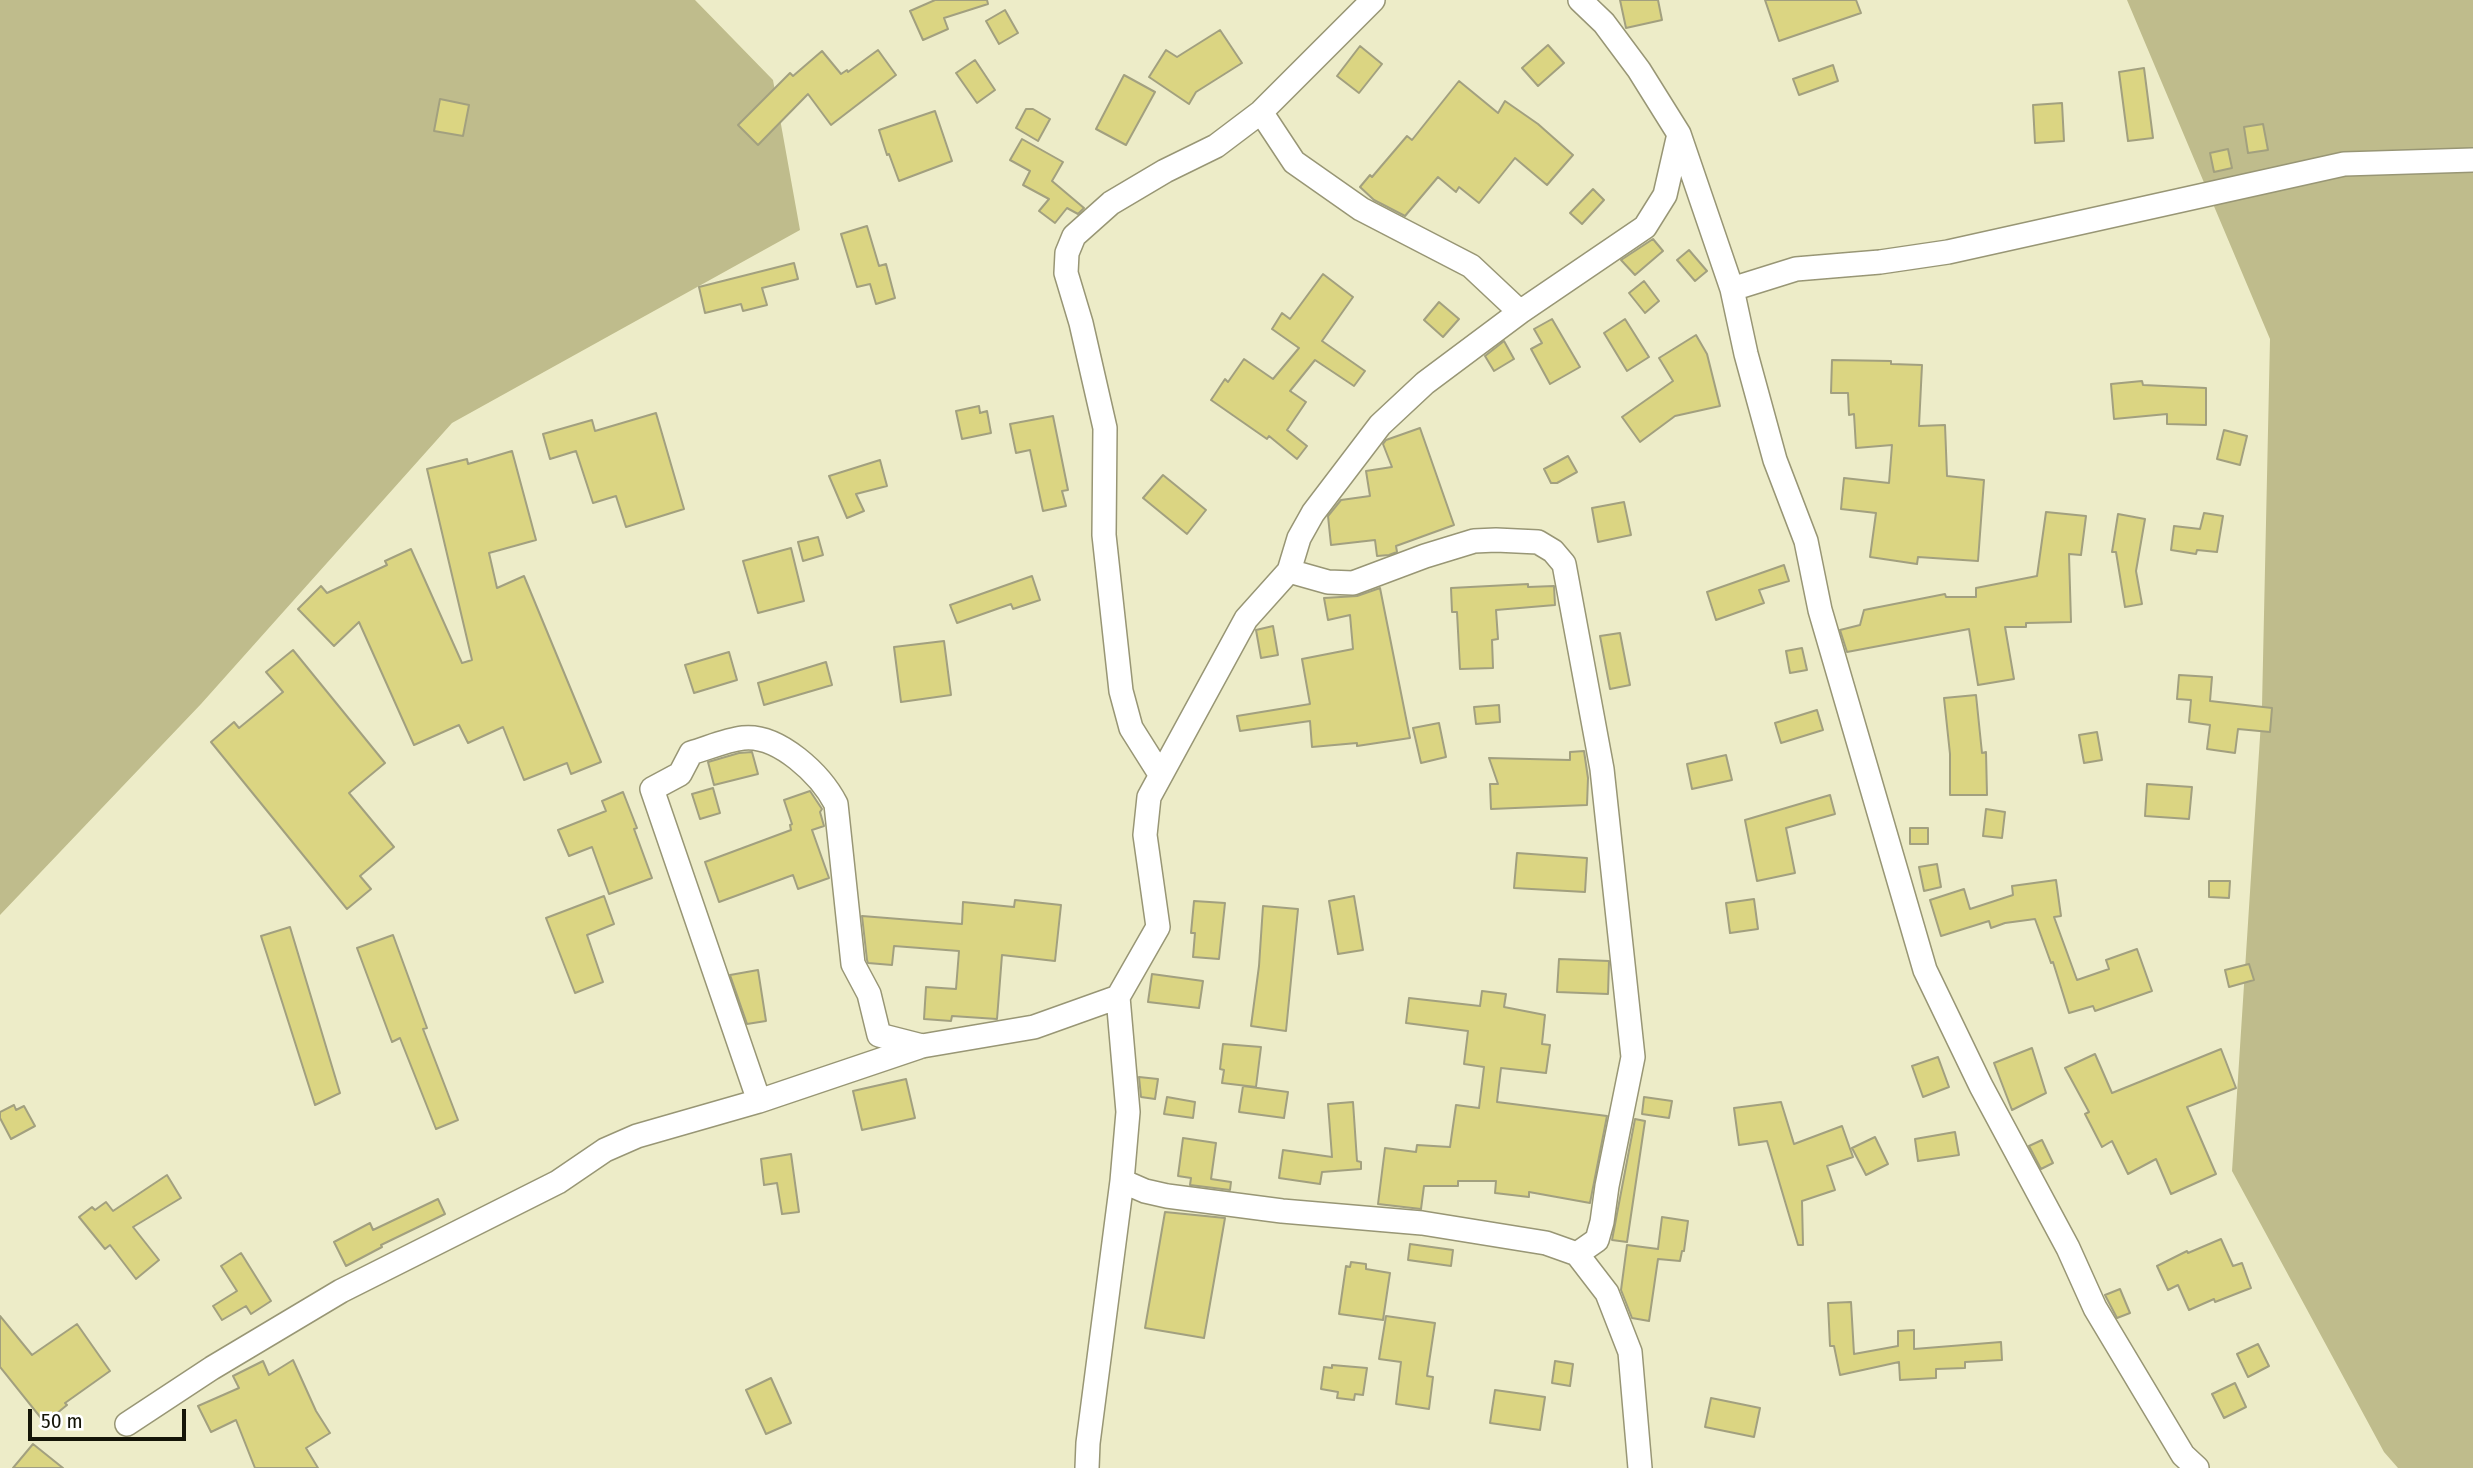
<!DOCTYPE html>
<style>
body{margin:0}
#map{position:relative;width:2473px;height:1468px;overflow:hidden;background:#edecc8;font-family:"Fira Sans Condensed",sans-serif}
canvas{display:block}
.scale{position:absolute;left:28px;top:1409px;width:158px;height:32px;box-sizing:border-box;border:4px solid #151508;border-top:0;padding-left:9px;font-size:21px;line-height:24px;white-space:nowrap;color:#151508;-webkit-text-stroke:5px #fff;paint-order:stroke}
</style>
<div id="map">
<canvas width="2473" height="1468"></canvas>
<div class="scale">50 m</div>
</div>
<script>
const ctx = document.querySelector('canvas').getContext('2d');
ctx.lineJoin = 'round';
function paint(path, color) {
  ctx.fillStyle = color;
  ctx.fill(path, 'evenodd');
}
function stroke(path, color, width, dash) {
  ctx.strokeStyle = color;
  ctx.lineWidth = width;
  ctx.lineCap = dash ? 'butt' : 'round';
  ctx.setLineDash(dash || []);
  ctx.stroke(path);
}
paint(new Path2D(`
 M0 0H695L773 80 800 230 452 423 201 704 0 915Z
 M2127 0H2473V1468H2398L2384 1452 2232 1171 2262 706 2270 339Z`), '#bfbc8c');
const building = new Path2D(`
 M935 0H987L988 4 944 18 948 29 923 40 910 11Z
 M1620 0H1658L1662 20 1626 28Z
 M1765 0H1856L1861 13 1779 41Z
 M1005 10 1018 33 999 44 986 21Z
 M1220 30 1242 63 1196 92 1189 104 1149 77 1166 50 1177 57Z
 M1548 45 1564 63 1538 86 1522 68Z
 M1360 46 1382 64 1359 93 1337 76Z
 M878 50 896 75 831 125 808 94 758 145 738 125 790 73 793 76 822 51 841 74 847 70 848 72Z
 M975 60 995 90 977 103 956 73Z
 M1833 65 1838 81 1799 95 1793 79Z
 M2144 68 2153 138 2128 141 2119 72Z
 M1124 75 1155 92 1126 145 1096 129Z
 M1459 81 1498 113 1505 101 1538 124 1573 155 1547 185 1515 158 1479 203 1459 187 1456 192 1438 177 1405 216 1374 200 1360 187 1370 175 1372 177 1407 136 1412 140Z
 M440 99 469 105 463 136 434 131Z
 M2062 103 2064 141 2035 143 2033 105Z
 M1026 109H1033L1050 119 1038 141 1016 128Z
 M935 111 952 161 899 181 889 154 887 155 879 130Z
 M2263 124 2268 150 2248 153 2244 127Z
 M1022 139 1063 162 1052 181 1084 208 1078 214 1067 208 1055 223 1039 211 1049 199 1023 185 1030 171 1010 160Z
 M2228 149 2232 168 2214 172 2210 153Z
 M1593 189 1604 200 1582 224 1570 213Z
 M867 226 879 266 886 264 895 298 876 304 870 284 857 287 841 234Z
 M1653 239 1663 251 1635 275 1621 260Z
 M1689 250 1707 271 1695 281 1677 260Z
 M794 263 798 279 762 288 767 305 743 311 741 304 705 313 699 287Z
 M1323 274 1353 297 1322 341 1365 371 1354 386 1315 360 1290 391 1306 402 1287 430 1307 446 1297 459 1269 436 1267 439 1211 400 1225 379 1228 382 1244 359 1273 379 1299 348 1272 329 1282 313 1290 319Z
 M1644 281 1659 301 1645 313 1629 293Z
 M1439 302 1459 319 1443 337 1424 320Z
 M1552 319 1580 367 1550 384 1531 349 1542 343 1534 329Z
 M1625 319 1649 357 1627 371 1604 333Z
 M1696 335 1707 354 1720 406 1675 416 1640 442 1622 417 1673 381 1659 358Z
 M1504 341 1514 359 1494 371 1485 356Z
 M1832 360 1891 361V364L1922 365 1919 426 1945 425 1947 476 1984 480 1978 561 1918 557 1917 564 1870 557 1876 513 1841 509 1844 478 1889 483 1892 445 1856 448 1854 414 1849 415 1848 393H1831Z
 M2142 381 2143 385 2206 388V425L2167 424V414L2114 419 2111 384Z
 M979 406 980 413 987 411 991 433 962 439 956 411Z
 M656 413 684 509 626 527 616 496 593 503 576 451 550 459 543 434 592 420 595 431Z
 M1053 416 1068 490 1062 491 1066 506 1043 511 1030 450 1016 453 1010 424Z
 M1420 428 1454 525 1396 546 1397 552 1389 555 1377 556 1375 540 1331 545 1328 516 1341 500 1370 496 1366 471 1392 467 1383 444 1386 440Z
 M2224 430 2247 436 2240 465 2217 459Z
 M512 451 536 540 489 553 497 588 524 576 601 762 571 774 567 763 524 780 503 727 468 743 459 725 414 745 359 622 334 646 298 609 321 586 327 593 387 565 385 561 411 549 462 663 472 660 427 469 467 459 468 464Z
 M1568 456 1577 472 1557 483H1551L1544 469Z
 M880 460 887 486 856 494 864 511 847 518 829 476Z
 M1163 475 1206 510 1187 534 1143 498Z
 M1624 502 1631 535 1598 542 1592 508Z
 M2046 512 2086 516 2081 555 2069 554 2071 622 2026 623V627H2005L2014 679 1978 685 1969 629 1847 652 1840 630 1860 625 1864 610 1945 594 1946 597H1976V588L2037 576Z
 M2204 513 2223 516 2217 552 2197 550 2196 554 2171 550 2174 526 2200 529Z
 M2118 514 2145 519 2136 571 2142 604 2125 607 2116 552H2112Z
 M818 537 823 555 803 561 798 542Z
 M791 548 804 601 758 613 743 561Z
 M1784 565 1789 581 1759 590 1764 603 1716 620 1707 592Z
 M1032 576 1040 600 1013 609 1011 604 957 623 950 605Z
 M1528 584V587L1554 586 1555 605 1496 610 1498 639 1492 640 1493 668 1460 669 1457 612H1452L1451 588Z
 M1380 588 1410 738 1357 746V743L1312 747 1310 721 1240 731 1237 716 1310 704 1302 659 1353 649 1350 615 1328 620 1324 598 1357 596Z
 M1273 626 1278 655 1261 658 1256 630Z
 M1620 633 1630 685 1610 689 1600 636Z
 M944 641 951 695 901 702 894 647Z
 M1802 648 1807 670 1790 673 1786 651Z
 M293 650 385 763 349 793 394 847 360 876 371 889 347 909 211 742 234 722 239 728 283 692 266 672Z
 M729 652 737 680 694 693 685 665Z
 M826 662 832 685 764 705 758 683Z
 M2179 675 2212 677 2210 701 2272 708 2270 732 2238 729 2235 753 2207 749 2210 725 2189 722 2191 700 2177 699Z
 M1976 695 1982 753 1986 752 1987 795H1950V754L1944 698Z
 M1499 705 1500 722 1476 724 1474 707Z
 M1817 710 1823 730 1781 743 1775 723Z
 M1439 723 1446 757 1421 763 1413 728Z
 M2097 732 2102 760 2084 763 2079 735Z
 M1584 751 1588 778 1587 805 1491 809 1490 784H1498L1489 758 1570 760V752Z
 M752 752 758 774 714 785 708 762 739 753Z
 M1726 755 1732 780 1692 789 1687 764Z
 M2147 784 2192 787 2189 819 2145 816Z
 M713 788 720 813 700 819 692 794Z
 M810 791 822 809 820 812 824 826 812 830 829 878 798 889 793 875 719 902 705 862 791 830 790 825 792 824 784 800Z
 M623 792 637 828 634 829 652 878 609 894 592 847 569 856 558 830 606 811 602 801Z
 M1830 795 1835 814 1786 828 1795 873 1757 881 1745 820Z
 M1986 809 2005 812 2002 838 1983 836Z
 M1910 828H1928V844H1910Z
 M1517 853 1587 858 1585 892 1514 888Z
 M1937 864 1941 887 1924 891 1919 867Z
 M2056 880 2061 916 2054 917 2077 980 2109 969 2106 960 2137 949 2152 991 2095 1011 2093 1006 2069 1013 2053 962 2051 963 2035 919 2005 923 1991 928 1989 921 1941 936 1930 900 1964 889 1970 909 2013 895 2012 886Z
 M2209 881H2230L2229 898 2209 897Z
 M604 896 614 924 587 935 603 982 575 993 546 918Z
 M1354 896 1363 950 1338 954 1329 901Z
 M1754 899 1758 929 1730 933 1726 903Z
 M1015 900 1061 905 1055 961 1002 955 997 1019 952 1016 951 1021 924 1019 926 987 956 989 959 951 894 946 892 965 868 963 867 960 862 916 962 924 963 902 1014 907Z
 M1194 901 1225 903 1219 959 1193 957 1195 933H1191Z
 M1263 906 1298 909 1286 1031 1251 1026 1259 966Z
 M290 927 340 1093 315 1105 261 936Z
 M393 935 427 1028 423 1029 458 1120 436 1129 400 1038 392 1042 357 948Z
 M1559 959 1609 961 1608 994 1557 992Z
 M2249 964 2254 980 2229 987 2225 970Z
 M758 970 766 1021 747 1024 730 975Z
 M1152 974 1203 981 1199 1008 1148 1002Z
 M1482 991 1506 994 1504 1007 1545 1015 1542 1044 1550 1045 1546 1073 1501 1068 1497 1102 1607 1116 1590 1203 1529 1192V1197L1495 1193 1496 1181H1458V1186H1424L1421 1209 1378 1204 1385 1148 1416 1152 1417 1145 1450 1147 1456 1105 1479 1108 1484 1067 1464 1064 1468 1031 1406 1023 1409 998 1480 1006Z
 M1223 1044 1261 1047 1256 1087 1222 1083 1224 1070 1220 1069Z
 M2032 1048 2046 1093 2012 1110 1994 1063Z
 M2221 1049 2236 1088 2187 1107 2216 1174 2171 1194 2156 1159 2128 1174 2112 1141 2102 1147 2085 1114 2089 1112 2065 1068 2095 1054 2112 1093Z
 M1938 1057 1949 1087 1923 1097 1912 1066Z
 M1139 1077 1158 1079 1155 1099 1141 1097Z
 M906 1079 915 1118 862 1130 853 1091Z
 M1243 1086 1288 1092 1284 1118 1239 1112Z
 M1167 1097 1195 1102 1193 1118 1164 1114Z
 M1644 1097 1672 1101 1669 1118 1642 1114Z
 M1353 1102 1357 1161 1361 1162V1169L1322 1172 1320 1184 1279 1178 1283 1150 1332 1157 1328 1104Z
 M1781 1102 1794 1144 1842 1126 1853 1157 1827 1166 1835 1190 1802 1201 1803 1245H1798L1767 1141 1739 1145 1734 1108Z
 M14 1105 16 1110 24 1106 35 1126 11 1139 0 1118V1112Z
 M1635 1119 1645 1121 1627 1242 1612 1240Z
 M1955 1132 1959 1155 1918 1161 1915 1139Z
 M1875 1137 1888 1164 1866 1175 1852 1148Z
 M1183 1138 1216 1143 1211 1179 1231 1182 1230 1190 1190 1185 1191 1178 1178 1176Z
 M2042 1140 2053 1163 2041 1169 2029 1146Z
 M791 1154 799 1212 782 1214 777 1183 764 1185 761 1159Z
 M167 1175 181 1198 133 1227 159 1260 136 1279 110 1245 105 1249 79 1217 92 1207 95 1210 106 1202 113 1211Z
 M438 1199 445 1214 381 1245 382 1247 346 1266 334 1242 370 1223 373 1230Z
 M1165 1212 1225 1218 1204 1338 1145 1328Z
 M1662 1217 1688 1221 1684 1251H1682L1680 1261 1658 1259 1649 1321 1632 1318 1621 1290 1627 1245 1658 1249Z
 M2221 1239 2233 1266 2242 1263 2251 1288 2215 1302 2214 1299 2189 1310 2178 1285 2168 1290 2157 1266 2187 1251 2188 1253Z
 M1410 1244 1453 1250 1451 1266 1408 1260Z
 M241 1253 271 1301 251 1314 246 1306 222 1320 213 1306 237 1291 221 1266Z
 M1351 1262 1366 1264V1269L1390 1273 1383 1320 1339 1314 1346 1266 1350 1267Z
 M2120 1289 2130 1313 2117 1318 2105 1295Z
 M1851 1302 1854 1354 1898 1346V1331L1914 1330V1349L2001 1342 2002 1360 1965 1362V1368L1936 1369V1378L1900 1380 1899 1362 1840 1375 1834 1346H1830L1828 1303Z
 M0 1316 32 1355 77 1324 110 1371 65 1403 67 1405 45 1423 0 1367Z
 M1386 1316 1435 1323 1427 1376 1433 1377 1429 1409 1396 1404 1401 1362 1379 1359Z
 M2258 1344 2269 1366 2248 1377 2237 1354Z
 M293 1360 316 1411 330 1433 306 1448 318 1468H255L236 1420 211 1432 198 1406 239 1388 233 1376 263 1361 269 1375Z
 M1555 1361 1573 1364 1570 1386 1552 1383Z
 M1332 1365 1367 1368 1363 1395 1355 1394 1354 1400 1337 1398 1338 1392 1321 1389 1324 1367 1332 1368Z
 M771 1378 791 1423 766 1434 746 1390Z
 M2235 1383 2246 1407 2224 1418 2212 1394Z
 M1495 1390 1545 1397 1540 1430 1490 1423Z
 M1711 1398 1760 1408 1754 1437 1705 1427Z
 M33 1444 63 1468H13Z`);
paint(building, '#dbd582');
stroke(building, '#a2a07f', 2);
const minor = new Path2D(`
 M1580 0 1604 23 1639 70 1679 134 1732 289 1796 269 1880 262 1948 252 2344 164 2473 160
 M1261 112 1294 162 1361 209 1471 266 1520 312
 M1732 289 1746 354 1775 460 1806 541 1820 610 1925 970 1981 1086 2068 1248 2095 1308 2183 1455 2197 1468
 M1289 571 1328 582 1353 583 1425 556 1474 541 1496 540 1538 542 1553 551 1564 564 1602 769 1633 1057 1607 1186 1602 1222 1597 1240 1577 1254
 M1160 774 1131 728 1121 691 1104 535 1105 428 1081 323 1066 273 1067 253 1074 236 1111 203 1165 171 1216 146 1261 112 1373 0
 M759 1101 652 789 680 774 691 753C708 748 726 740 743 738 779 734 821 775 836 804L853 964 869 994 879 1035 922 1046
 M1122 1181 1145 1191 1167 1196 1282 1211 1422 1223 1546 1243 1577 1254 1607 1293 1630 1352 1640 1468
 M127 1424 212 1368 341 1291 558 1182 605 1150 637 1136 759 1101 922 1046 1034 1027 1118 997
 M1087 1468 1088 1443 1122 1181 1128 1112 1118 997 1158 927 1145 835 1149 797 1246 619 1289 571 1299 538 1313 513 1380 425 1425 383 1520 312 1645 227 1665 195 1679 134`);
stroke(minor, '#989675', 26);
stroke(minor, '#fff', 23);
</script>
